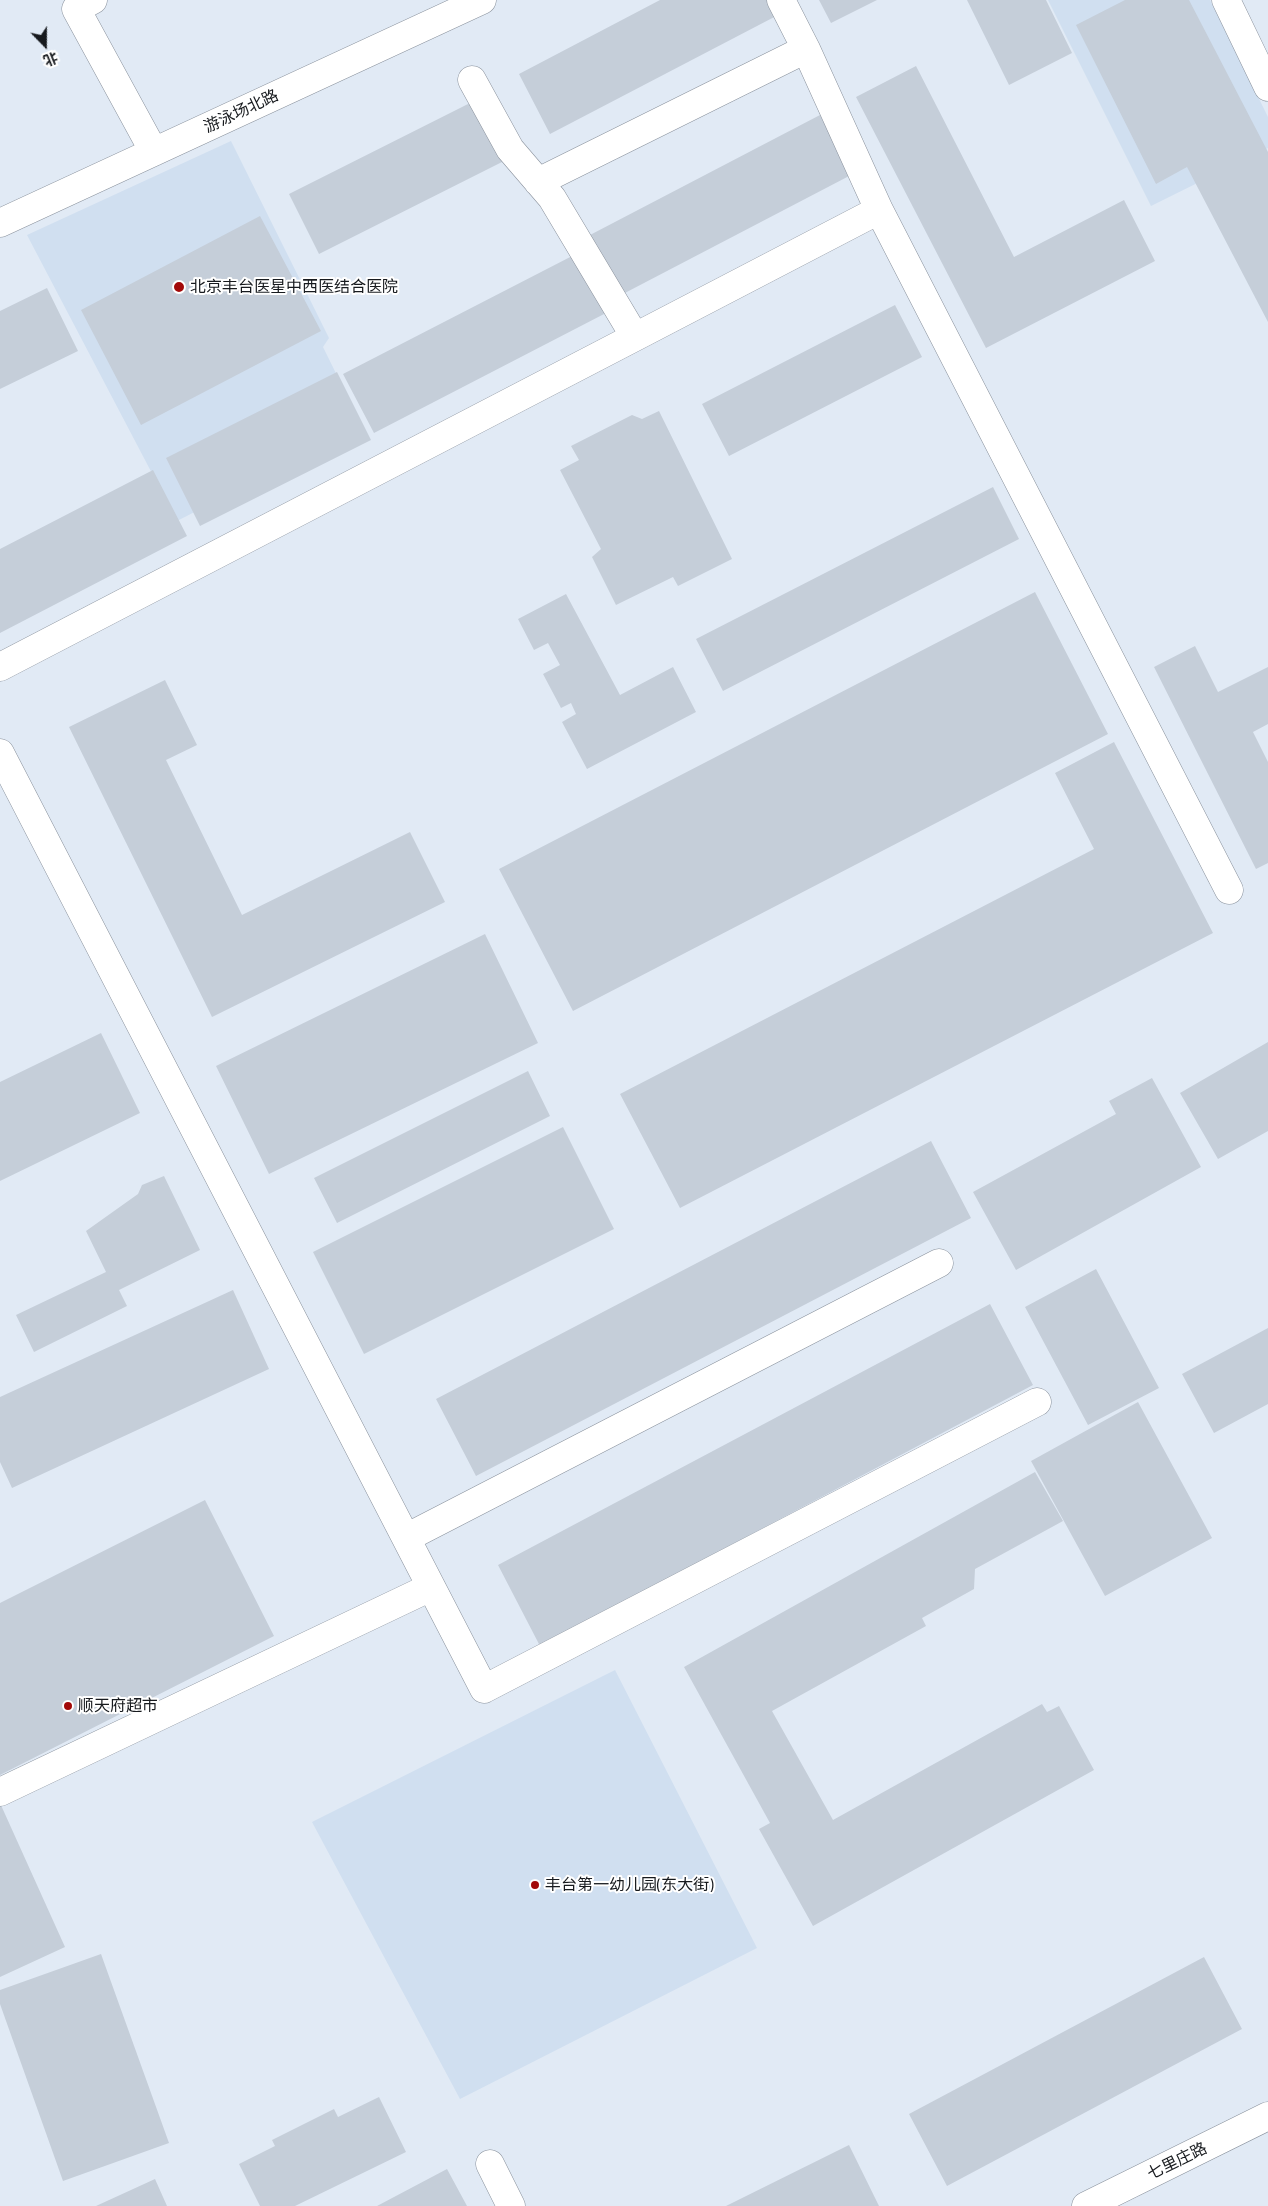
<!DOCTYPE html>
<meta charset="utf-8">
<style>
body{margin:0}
#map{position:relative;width:1268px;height:2206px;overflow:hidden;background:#e1eaf5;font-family:Barlow,"Noto Sans SC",sans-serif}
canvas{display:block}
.north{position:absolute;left:20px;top:20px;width:50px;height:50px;-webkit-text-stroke:4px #fff;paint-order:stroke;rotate:158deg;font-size:14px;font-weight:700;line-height:20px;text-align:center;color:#171a1e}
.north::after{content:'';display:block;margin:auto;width:18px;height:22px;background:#171a1e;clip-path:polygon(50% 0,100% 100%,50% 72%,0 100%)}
</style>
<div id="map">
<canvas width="1268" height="2206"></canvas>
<div class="north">北</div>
</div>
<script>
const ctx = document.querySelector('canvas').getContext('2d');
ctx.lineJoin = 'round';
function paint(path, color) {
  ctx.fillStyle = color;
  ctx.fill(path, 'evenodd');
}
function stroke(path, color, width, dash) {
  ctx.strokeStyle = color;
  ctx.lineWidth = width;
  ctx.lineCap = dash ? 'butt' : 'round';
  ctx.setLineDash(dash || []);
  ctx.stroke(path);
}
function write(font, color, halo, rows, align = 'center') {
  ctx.font = font + ' Barlow,"Noto Sans SC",sans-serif';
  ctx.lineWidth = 4;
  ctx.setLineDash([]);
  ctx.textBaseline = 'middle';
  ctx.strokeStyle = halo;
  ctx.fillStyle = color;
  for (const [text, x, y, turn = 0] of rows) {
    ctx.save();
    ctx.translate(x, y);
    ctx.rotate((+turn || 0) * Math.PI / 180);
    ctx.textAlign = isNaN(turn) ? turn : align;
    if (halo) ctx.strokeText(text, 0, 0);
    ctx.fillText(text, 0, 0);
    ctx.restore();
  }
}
paint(new Path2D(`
 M1048 0H1210L1268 117V148L1151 206Z
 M231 141 329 338 323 347 362 426 177 521 27 235Z
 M615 1670 757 1948 460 2099 312 1822Z`), '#d0dff0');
paint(new Path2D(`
 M660 0H773L780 14 550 134 519 74Z
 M819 0H877L831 23Z
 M967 0H1046L1072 53 1009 85Z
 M1125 0H1189L1268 152V322L1187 167 1156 184 1076 25Z
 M916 66 1014 257 1124 200 1155 261 986 348 856 97Z
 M474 101 504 161 319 254 289 194Z
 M820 115 851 175 621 295 590 235Z
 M260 216 321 331 141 425 81 310Z
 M576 254 606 313 374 433 343 374Z
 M47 288 78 351 0 389V311Z
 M895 305 922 357 729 456 702 404Z
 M337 372 371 440 200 526 166 458Z
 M659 411 732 559 678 586 673 577 616 605 592 557 601 549 560 470 579 460 571 446 632 415 642 419Z
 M153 470 187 536 0 633V549Z
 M993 487 1019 539 723 691 696 639Z
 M1035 592 1108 734 573 1011 499 869Z
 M566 594 620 695 673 667 696 712 587 769 562 722 576 714 571 703 561 708 543 674 560 665 548 643 534 650 518 619Z
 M1195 646 1218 692 1268 667V724L1253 732 1268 762V863L1256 869 1154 667Z
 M165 680 197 745 166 760 242 915 410 832 445 902 212 1017 69 727Z
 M1114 742 1213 933 680 1208 620 1094 1094 849 1055 773Z
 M485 934 538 1043 269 1174 216 1066Z
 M101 1033 140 1113 0 1181V1082Z
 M1268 1042V1131L1218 1159 1180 1093Z
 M528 1071 550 1116 337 1223 314 1178Z
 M1152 1078 1201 1167 1016 1270 973 1192 1116 1114 1109 1101Z
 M563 1127 614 1229 364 1354 313 1252Z
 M931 1141 971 1218 476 1476 436 1399Z
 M164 1176 200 1250 119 1290 127 1306 34 1352 16 1315 106 1272 86 1231 138 1194 142 1185Z
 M1096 1269 1159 1388 1088 1425 1025 1307Z
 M233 1290 269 1369 12 1488 0 1462V1397Z
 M990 1304 1033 1385 540 1646 498 1565Z
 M1268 1328V1404L1214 1433 1182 1374Z
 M1138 1402 1212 1538 1105 1596 1031 1461Z
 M1035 1472 1063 1521 975 1569 974 1589 922 1618 926 1626 772 1711 833 1820 1042 1704 1047 1712 1059 1706 1094 1770 813 1926 759 1829 770 1823 684 1667Z
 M205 1500 274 1636 0 1775V1603Z
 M0 1803 65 1947 0 1977Z
 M101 1954 169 2143 63 2181 0 2004V1990Z
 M1204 1957 1242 2029 947 2186 909 2114Z
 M379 2097 406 2152 295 2206H260L239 2164 275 2146 272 2140 334 2109 338 2117Z
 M849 2145 879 2206H726Z
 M447 2169 467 2206H377Z
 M155 2179 167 2206H96Z`), '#c5ced9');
const minor = new Path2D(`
 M93 0 76 9 154 152
 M781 0 806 49 879 210
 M1226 0 1268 87
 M472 80 510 149 552 198 635 337 879 210 1229 890
 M538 182 806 49
 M0 223 482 0
 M0 667 635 337
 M0 753 484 1689 1037 1402
 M406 1538 939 1263
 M0 1792 431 1587
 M490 2164 511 2206
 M1086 2206 1268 2116`);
stroke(minor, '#89919c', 29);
stroke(minor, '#fff', 28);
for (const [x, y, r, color] of [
 [179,287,6,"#a20909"],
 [68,1706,5,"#a20909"],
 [535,1885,5,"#a20909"]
]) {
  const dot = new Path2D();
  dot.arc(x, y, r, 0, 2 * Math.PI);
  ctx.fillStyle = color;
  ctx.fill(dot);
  stroke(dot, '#fff', 2);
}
write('16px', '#171a1e', '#fff', [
 ["游泳场北路",241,111,-25],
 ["七里庄路",1177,2161,-26]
]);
write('16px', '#171a1e', '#fff', [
 ["北京丰台医星中西医结合医院",190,287],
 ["顺天府超市",78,1706],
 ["丰台第一幼儿园(东大街)",545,1885]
], 'left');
</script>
